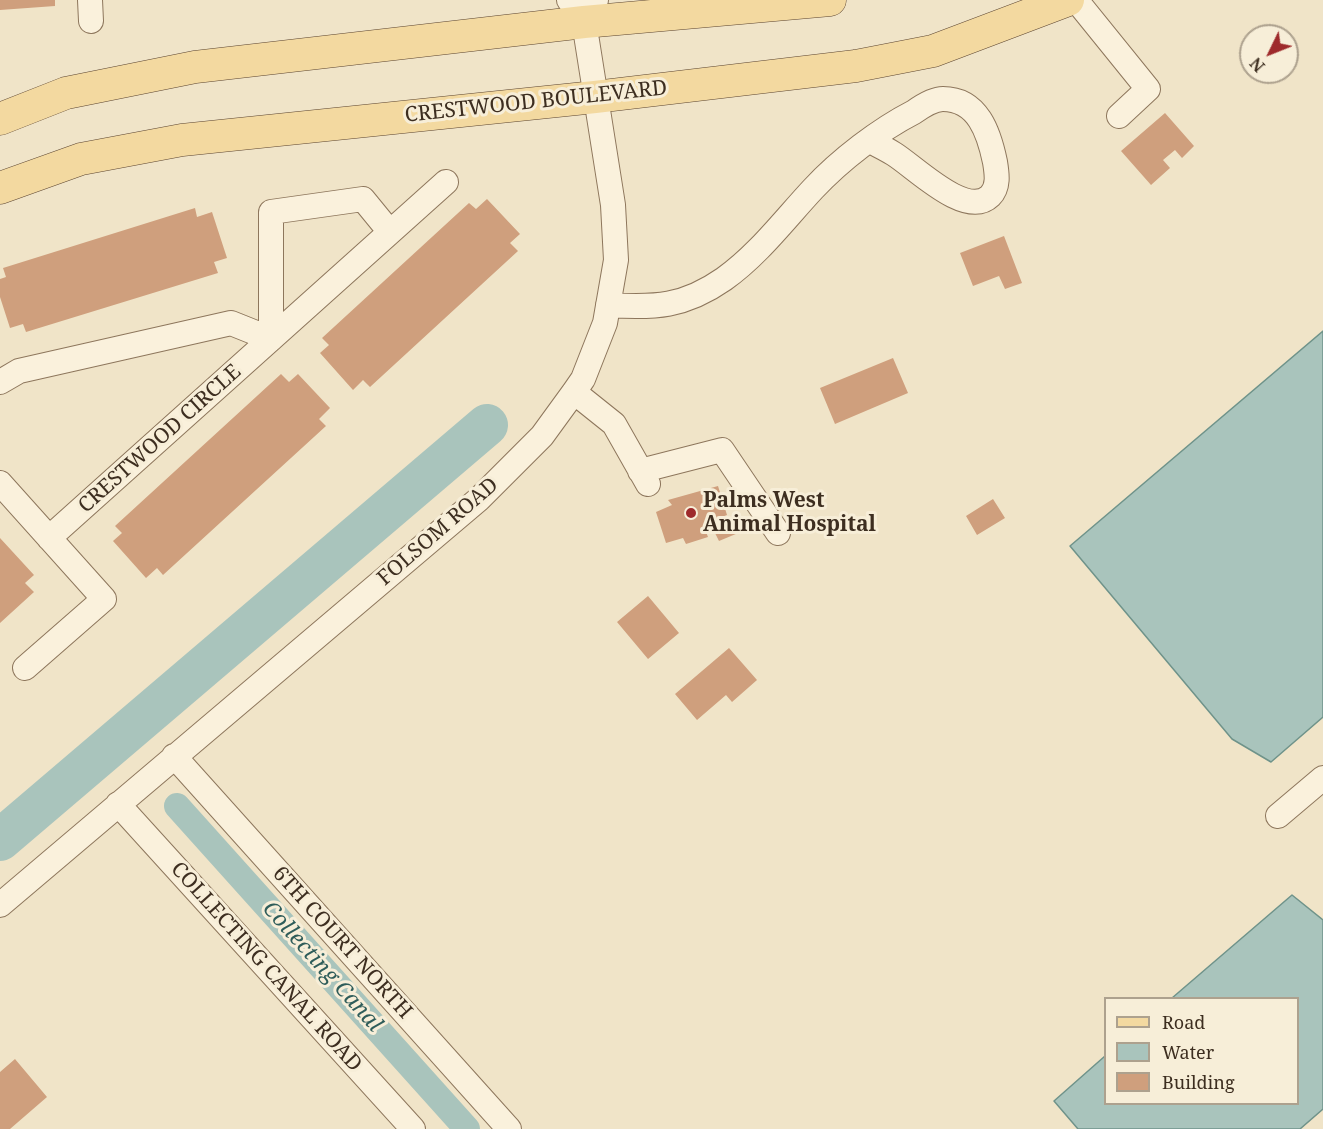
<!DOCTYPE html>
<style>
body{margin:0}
#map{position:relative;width:1323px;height:1129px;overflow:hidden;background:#f0e4c8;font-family:"Noto Serif",serif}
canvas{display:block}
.legend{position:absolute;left:1104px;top:997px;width:195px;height:108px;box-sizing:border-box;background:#f7eed8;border:2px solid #ada18e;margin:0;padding:8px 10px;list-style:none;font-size:18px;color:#3d2e20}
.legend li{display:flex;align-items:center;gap:12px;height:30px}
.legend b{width:30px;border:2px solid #ada18e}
.north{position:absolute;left:1239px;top:24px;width:60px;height:60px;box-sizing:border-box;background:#f7eed8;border:2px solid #ada18e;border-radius:50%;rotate:227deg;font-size:16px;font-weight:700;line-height:24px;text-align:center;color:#3d2e20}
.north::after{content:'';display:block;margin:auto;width:21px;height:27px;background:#9e2a2b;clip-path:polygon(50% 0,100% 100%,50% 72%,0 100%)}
</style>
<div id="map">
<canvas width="1323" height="1129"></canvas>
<ul class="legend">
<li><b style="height:8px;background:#f3d9a0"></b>Road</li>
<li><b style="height:16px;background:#a9c4bc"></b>Water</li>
<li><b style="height:16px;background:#cf9f7d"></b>Building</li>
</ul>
<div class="north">N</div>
</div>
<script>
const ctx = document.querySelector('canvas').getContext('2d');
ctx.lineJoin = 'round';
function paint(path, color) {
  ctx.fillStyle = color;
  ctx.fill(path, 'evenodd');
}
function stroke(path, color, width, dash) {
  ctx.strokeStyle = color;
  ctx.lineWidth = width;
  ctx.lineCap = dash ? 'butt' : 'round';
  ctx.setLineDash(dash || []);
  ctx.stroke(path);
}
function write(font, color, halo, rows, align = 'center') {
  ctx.font = font + ' "Noto Serif",serif';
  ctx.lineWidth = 6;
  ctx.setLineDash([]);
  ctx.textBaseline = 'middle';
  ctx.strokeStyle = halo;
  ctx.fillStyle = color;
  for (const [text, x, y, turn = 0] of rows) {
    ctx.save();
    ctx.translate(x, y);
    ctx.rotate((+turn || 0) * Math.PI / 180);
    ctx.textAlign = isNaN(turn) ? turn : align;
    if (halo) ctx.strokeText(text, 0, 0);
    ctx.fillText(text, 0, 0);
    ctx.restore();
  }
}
const water = new Path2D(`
 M1323 331V717L1271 762 1232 739 1070 546Z
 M1292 895 1323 920V1109L1300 1129H1078L1054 1101 1105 1056 1106 1104H1298V998H1172Z`);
paint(water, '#a9c4bc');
stroke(water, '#6f938a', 1.5);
stroke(new Path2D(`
 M177 806 467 1129`), '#a9c4bc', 26);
stroke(new Path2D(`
 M0 840 487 425`), '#a9c4bc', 42);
paint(new Path2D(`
 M0 0H55V6L0 10Z
 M1165 113 1194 146 1182 158 1175 150 1163 160 1170 168 1151 185 1121 151Z
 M487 199 520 234 510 243 518 251 370 387 363 380 353 390 320 353 329 345 322 338 469 203 476 209Z
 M195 208 197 217 212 212 227 258 214 262 218 273 26 332 23 324 10 328 0 297V279L6 277 3 268Z
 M1004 236 1022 283 1005 289 999 276 973 286 960 253Z
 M893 358 908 393 835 424 820 388Z
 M281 374 289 382 298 374 330 408 319 419 326 426 163 575 157 568 146 578 113 541 122 533 115 526Z
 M718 486 727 515 703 524 708 537 686 544 683 538 666 543 656 512 672 505 668 500Z
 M993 499 1005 518 977 535 966 516Z
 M738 521 743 531 719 541 714 531Z
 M0 538 34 575 25 583 34 592 0 623Z
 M648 596 679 633 648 659 617 622Z
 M729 648 757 680 732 702 726 695 697 720 675 694Z
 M15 1059 47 1097 10 1129H0V1072Z`), '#cf9f7d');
const minor = new Path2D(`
 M90 0 91 21
 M1076 0 1148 89 1119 116
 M584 22 596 0
 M608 305C655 308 684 307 724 279 758 255 785 219 813 189 840 160 879 130 914 112 921 107 934 99 943 99 978 99 989 133 995 162 997 174 999 187 990 196 966 219 915 167 894 154 886 149 878 145 870 141
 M0 382 19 371 231 323 271 339V212L363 199 390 232
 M574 392 614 424 648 484
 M640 471 722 450 778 533
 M0 483 104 599 25 668
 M49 538 446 182
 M174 756 509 1129
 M118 804 413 1129
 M1278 816 1323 778
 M0 905 479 499 542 436 574 392 583 379 605 323 616 260 613 205 584 22 569 0`);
const major = new Path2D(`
 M0 119 66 93 195 67 584 22 830 0
 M0 188 81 159 182 140 595 97 856 66 933 51 1068 0`);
stroke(minor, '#8d765c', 26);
stroke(major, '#5b4430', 33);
stroke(minor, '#faf1dc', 24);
stroke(major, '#f3d9a0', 32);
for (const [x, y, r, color] of [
 [691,513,6,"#9e2a2b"]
]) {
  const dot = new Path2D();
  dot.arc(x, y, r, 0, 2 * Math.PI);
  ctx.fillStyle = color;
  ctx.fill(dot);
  stroke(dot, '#f7eed8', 2);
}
write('21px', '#3d2e20', '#f7eed8', [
 ["CRESTWOOD BOULEVARD",536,102,-6],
 ["CRESTWOOD CIRCLE",160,439,-42],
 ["FOLSOM ROAD",438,532,-41],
 ["6TH COURT NORTH",342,943,48],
 ["COLLECTING CANAL ROAD",266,967,48]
]);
write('bold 21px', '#3d2e20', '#f7eed8', [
 ["Palms West",703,501],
 ["Animal Hospital",703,525]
], 'left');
write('italic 22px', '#2f5d5a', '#f7eed8', [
 ["Collecting Canal",322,967,48]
]);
</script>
